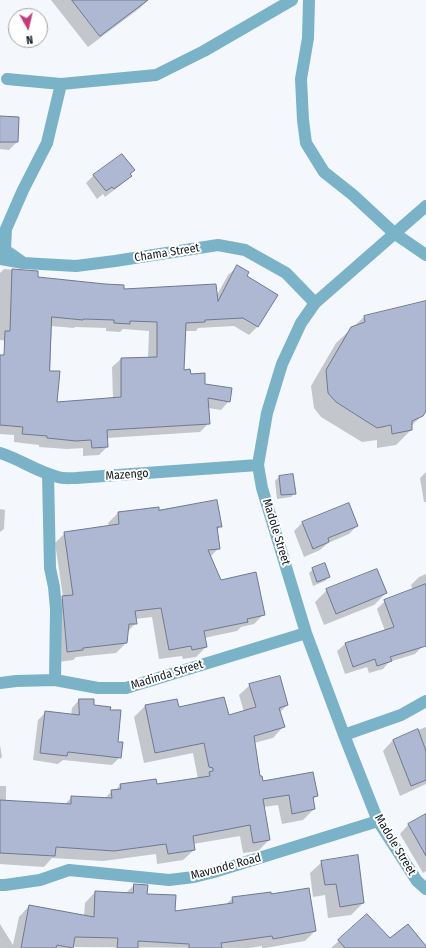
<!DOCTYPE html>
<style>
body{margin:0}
#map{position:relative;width:426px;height:948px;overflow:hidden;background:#f4f8fd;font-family:"Fira Sans Condensed",sans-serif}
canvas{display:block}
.north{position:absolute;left:8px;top:8px;width:40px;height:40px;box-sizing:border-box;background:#fff;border:1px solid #a0a3a6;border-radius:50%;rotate:172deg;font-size:11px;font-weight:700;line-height:16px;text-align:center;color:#111a21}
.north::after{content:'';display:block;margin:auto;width:14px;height:18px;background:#c23b7b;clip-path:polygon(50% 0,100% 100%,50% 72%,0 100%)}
</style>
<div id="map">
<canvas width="426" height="948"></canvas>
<div class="north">N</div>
</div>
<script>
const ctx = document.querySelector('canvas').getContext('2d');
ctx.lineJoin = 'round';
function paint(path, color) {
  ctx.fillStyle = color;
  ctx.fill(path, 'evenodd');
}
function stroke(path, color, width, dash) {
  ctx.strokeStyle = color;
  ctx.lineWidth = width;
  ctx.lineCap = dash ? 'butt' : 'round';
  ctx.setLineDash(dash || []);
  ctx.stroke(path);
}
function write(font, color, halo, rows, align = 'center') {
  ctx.font = font + ' "Fira Sans Condensed",sans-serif';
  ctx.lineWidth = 4;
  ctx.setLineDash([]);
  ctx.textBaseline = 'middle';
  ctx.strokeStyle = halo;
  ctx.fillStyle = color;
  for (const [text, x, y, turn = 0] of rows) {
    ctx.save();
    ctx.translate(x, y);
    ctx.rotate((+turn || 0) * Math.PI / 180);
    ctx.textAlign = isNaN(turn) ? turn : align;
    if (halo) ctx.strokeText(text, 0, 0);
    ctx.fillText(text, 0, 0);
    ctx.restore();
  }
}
paint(new Path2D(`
 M51 0H148L140 8 88 47Z
 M0 117 17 142 9 150 0 149Z
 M129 174 130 176 122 184 105 197 103 194 97 199 86 183 94 175Z
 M237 267 246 276 258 326 249 335 234 326 198 328 196 331H185L183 371 229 401 221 410 208 408 209 423 200 432 107 438V447L99 455 83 456V448L67 449 39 447V445L14 442V435L0 434V356L49 372 56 403 113 399 112 367 121 359 148 358 149 331 123 329 120 332 106 331V328L75 327 74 328 51 326 42 345 0 340V273L4 269 37 272V278L123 290 216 297 228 275Z
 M426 304V412L411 426V430L396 445 377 448V440L362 442 321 417 314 408 311 386 336 343 364 317Z
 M426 472V502H424L420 478Z
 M279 477 295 493 291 497 277 499 275 481Z
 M158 508V511L221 526 216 531 219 548 210 557 220 581 264 614 254 624 241 627 237 631 204 638 206 647 196 657 183 659 182 656 159 659 152 617 135 619 136 623 127 632 126 643 116 653 76 657 73 660 58 662 53 607 63 597 55 543 65 533 109 527 108 523 118 513Z
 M0 509 5 510 4 529 0 532Z
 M302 523 357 526 349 534 328 543 320 550 304 557 294 531Z
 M313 569 329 577 325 581 313 586 309 573Z
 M426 574V624L423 646 415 654 389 662 383 669 369 673 367 667 345 674 337 651 345 644 385 631 377 609 385 601 413 590 411 585 419 577Z
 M327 590 386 593 374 605 324 625 315 602Z
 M250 685 287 705 280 712 283 727 273 738 254 743 259 778 262 782 317 796 312 800 314 809 303 820 282 824 278 805 263 807 269 840 258 851 243 853 240 836 193 844 194 850 183 860 157 864 156 854 103 861 52 858 44 867 0 864V786H6V801L64 805 72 797 104 799 112 791H115L120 785H156L198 779 193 753 144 763 134 717 145 706 176 700 178 708 228 716 244 712 239 695Z
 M79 700 93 706 117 742 120 757 112 765 63 760 58 764 33 760 38 720 46 712 71 715 72 708Z
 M426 727V784L400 796 383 751 393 740Z
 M0 745 2 757 0 759Z
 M422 817 426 825V871L423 873 400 834 408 825Z
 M322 862 363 903 351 915 328 918 325 895 313 897 310 873Z
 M134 885 146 895 174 912 225 905 233 898 270 895 315 931 305 941 265 948H262V946L249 948 72 947V948H0V924L13 945 19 917 29 906 84 916 85 903 95 892 126 893Z
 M367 915 390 940 426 948H331Z`), '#0003');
const building = new Path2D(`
 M72 0H148L100 36Z
 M0 116 19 117 18 142H0Z
 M122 154 135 170 130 174 132 176 114 189 112 187 106 191 93 175Z
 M237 265 249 272 247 276 278 295 258 327 243 318 205 320V322L186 323 184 370 190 369 191 374 205 373V384L232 388 230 402 208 398 210 424 107 430 108 447 92 448 91 440 76 441 47 438V436L22 434 23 427 0 425V355H4L5 331H10L12 269 38 271V277L105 284 124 285V289L216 284 218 301ZM52 317 83 320 84 319 114 320V323L130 324V321L157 322V357L121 358V397L57 402 60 371H50Z
 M426 301V411L423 416 412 421V430L392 434 391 425 377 428 336 402 328 393 326 370 351 327 365 322 364 316Z
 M293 474 296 494 281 495 279 476Z
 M217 500 222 527H217L220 549 208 550 221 580 256 572 265 615 247 619 248 622 204 631 207 647 192 650 191 646 169 650 161 608 135 611 137 624H129L127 643 83 648V650L67 652 62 596 73 595 64 532 119 524 118 512 159 507V510Z
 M349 503 358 526 328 538 329 542 313 549 302 522Z
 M325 563 330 577 317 582 312 568Z
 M377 569 387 593 336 614 326 589Z
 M426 584V646L390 657 392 661 377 666 375 659 353 667 345 643 394 627 384 600Z
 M280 676 288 705 279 708 285 727 254 736 260 776H262L263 781 313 772 318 796 313 797 315 809 292 814 289 795 263 799 270 840 253 843 250 825 193 836 195 850 168 854 166 844 114 851 56 847 55 856 0 853V800L71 804V796L112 798 111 790 121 789 120 784 156 779 157 784 210 776 209 772 213 771V768L209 767 204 743 155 753 145 705 177 699 179 707 224 697 229 715 256 707 249 684Z
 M79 699H94V705L111 707 110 710H121L118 742H123L121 758 68 752 67 756 40 753 45 711 79 715Z
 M418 729 426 751V780L411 786 393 740Z
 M426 814V856L408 824Z
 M358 855 364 903 340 907 336 884 325 885 321 861Z
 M134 884 148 885 147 894 176 895 175 911 233 903 232 897 271 892V894L309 888 316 931 273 939 272 936 221 943 222 948H189V944L138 941V948H117L118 938 75 937 73 948 57 945 56 948H21L29 905 94 917 95 891 133 893Z
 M367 914 390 938 408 924 426 946V948H345L338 940Z`);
paint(building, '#aeb8d3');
stroke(building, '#6e7890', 1);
stroke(new Path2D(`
 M309 0 308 38 301 79 303 120 306 143 324 172 353 195 394 233 426 255
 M7 79 61 84 156 75 204 51 292 0
 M426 206 315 303 301 323 282 364 267 413 258 465 262 488 306 633 344 735 378 821 417 881 426 889
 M0 259 23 263 76 266 115 261 218 245 245 250 286 273 315 303
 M22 262 5 250 6 229 23 190 47 143 61 84
 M0 453C20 459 37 472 58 477 63 479 70 478 76 478L258 465
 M48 474 50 568 54 587 56 609 55 680
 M0 683 16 681 55 680 98 688H126L306 633
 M344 735 401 715 426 701
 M0 885H5L40 880 69 870 169 880 194 877 214 872 378 821`), '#7ab2c7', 12);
write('12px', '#111a21', '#fff', [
 ["Chama Street",167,253,-9],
 ["Mazengo",127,475,-4],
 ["Madole Street",276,532,73],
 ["Madinda Street",167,675,-17],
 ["Madole Street",395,845,59],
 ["Mavunde Road",226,867,-15]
]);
</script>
